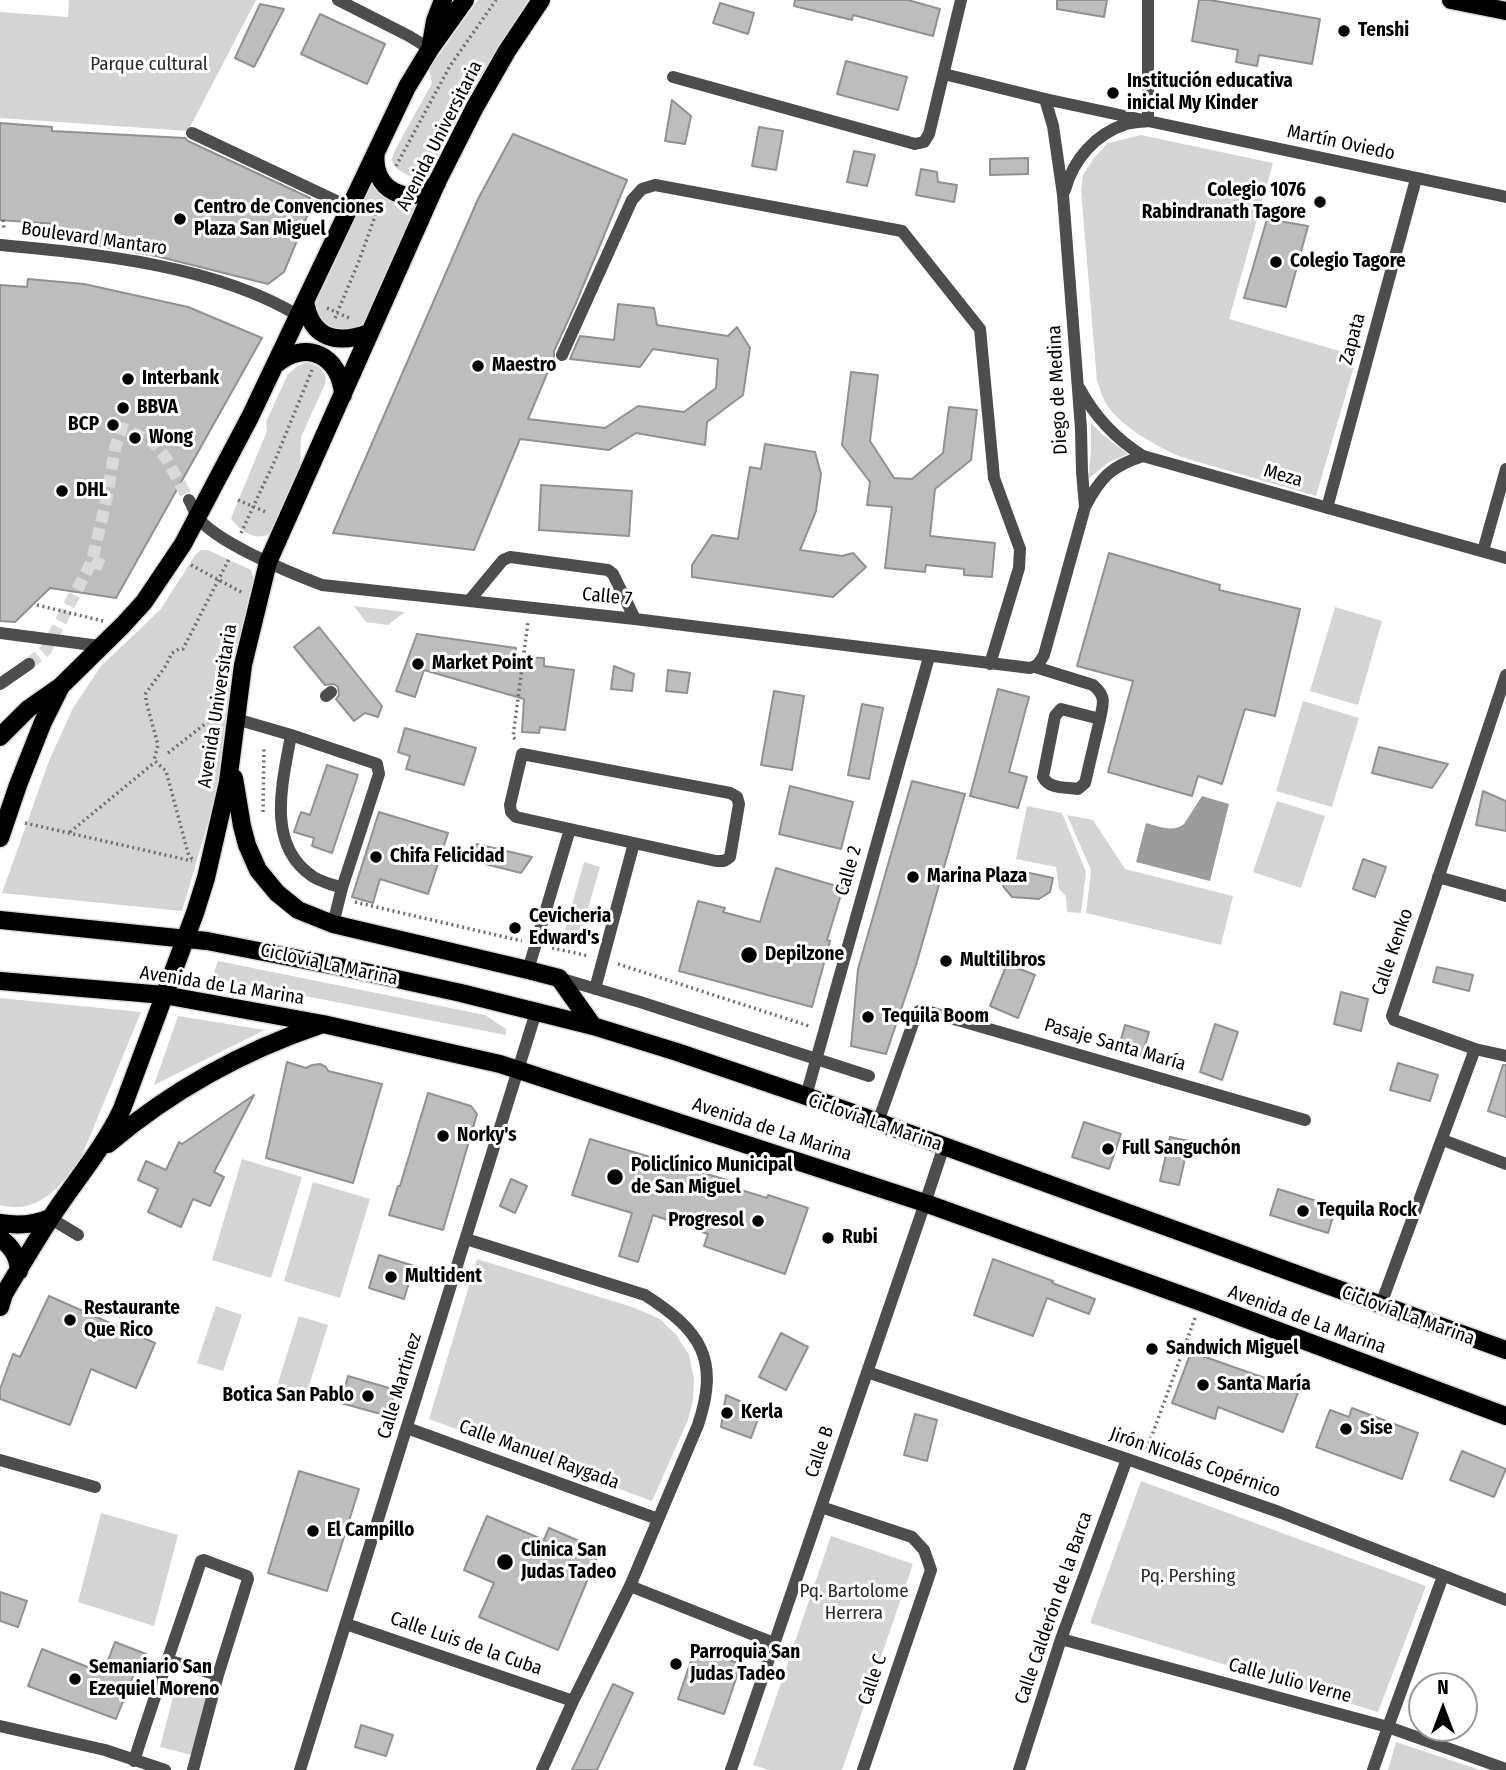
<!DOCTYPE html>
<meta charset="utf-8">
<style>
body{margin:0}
#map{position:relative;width:1506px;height:1770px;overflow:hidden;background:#fff;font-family:"Fira Sans Condensed",sans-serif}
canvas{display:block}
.north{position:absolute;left:1408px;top:1672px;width:70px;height:70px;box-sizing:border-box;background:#fff;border:2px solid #999;border-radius:50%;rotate:0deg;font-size:19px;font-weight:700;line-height:28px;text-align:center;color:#000}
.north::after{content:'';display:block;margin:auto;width:24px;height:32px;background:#000;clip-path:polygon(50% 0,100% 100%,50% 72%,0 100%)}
</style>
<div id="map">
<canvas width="1506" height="1770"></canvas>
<div class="north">N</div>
</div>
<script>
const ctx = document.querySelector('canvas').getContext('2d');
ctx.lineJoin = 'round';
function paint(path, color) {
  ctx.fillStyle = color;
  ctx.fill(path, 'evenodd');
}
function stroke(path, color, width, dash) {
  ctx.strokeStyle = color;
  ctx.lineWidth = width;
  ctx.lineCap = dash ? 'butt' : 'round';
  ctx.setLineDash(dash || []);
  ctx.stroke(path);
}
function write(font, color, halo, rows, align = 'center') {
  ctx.font = font + ' "Fira Sans Condensed",sans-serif';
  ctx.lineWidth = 6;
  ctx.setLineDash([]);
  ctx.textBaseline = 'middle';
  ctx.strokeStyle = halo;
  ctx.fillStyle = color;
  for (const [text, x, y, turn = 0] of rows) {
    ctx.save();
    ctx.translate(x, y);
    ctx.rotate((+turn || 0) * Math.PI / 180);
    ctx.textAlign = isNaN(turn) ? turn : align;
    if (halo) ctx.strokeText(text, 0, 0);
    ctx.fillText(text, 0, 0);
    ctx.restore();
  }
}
paint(new Path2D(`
 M69 0H256L188 131 0 118V12L68 17Z
 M478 0H528L465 102 429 173 424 179C416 180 397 172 393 163 391 159 393 156 394 152L432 83 429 69Z
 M1141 135 1273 163 1229 319 1357 356 1316 496 1181 457C1156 446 1119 426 1105 402 1102 396 1100 388 1097 381L1081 190 1083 175 1094 158 1108 143Z
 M371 181C395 191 389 205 422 203L365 326 358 331C340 330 314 326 314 303L368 185Z
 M307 362 319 367 326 377 325 384 301 437 300 469 271 532C259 544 238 530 231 518L267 431 266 422 288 374 298 366Z
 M1091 423 1103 435 1128 454 1109 462 1088 479 1091 451Z
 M201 550H208L251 570 254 579 230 688 219 785 182 911 2 893 49 761 73 708 101 666 160 610 196 554Z
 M354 606 405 612 388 625 366 622Z
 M1335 607 1382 621 1358 705 1310 691Z
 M1303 701 1359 718 1332 807 1276 791Z
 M1277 801 1325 816 1301 888 1253 872Z
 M1027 806 1062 813 1086 872 1081 913 1067 912 1066 896 1059 889 1056 867 1016 859Z
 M1067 815 1093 820 1125 869 1233 896 1221 945 1086 913 1091 870Z
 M584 862 600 867 577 947 561 944Z
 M218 961 485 1015 506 1029V1035L212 978Z
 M0 998 141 1012 81 1158C61 1186 39 1215 0 1205Z
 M178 1016 265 1030 154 1085Z
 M242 1159 302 1177 271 1278 212 1260Z
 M313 1182 370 1199 340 1298 284 1281Z
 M477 1259 635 1308 660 1319 677 1336 689 1355 694 1379 693 1400 688 1420 652 1501 429 1419Z
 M216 1306 242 1315 223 1371 197 1363Z
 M299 1316 328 1325 306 1395 277 1386Z
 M1141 1481 1426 1586 1378 1712 1090 1623Z
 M101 1513 178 1535 154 1626 78 1602Z
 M831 1536 913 1564 842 1770H769L753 1765Z
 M177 1682 214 1692 196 1756 160 1747Z
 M1396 1742 1480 1770H1388Z`), '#d4d4d4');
paint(new Path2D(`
 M1202 796 1229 804 1210 881 1136 862 1146 823C1158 826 1173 833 1184 824Z`), '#9b9b9b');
const building = new Path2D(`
 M795 0H908L940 9 933 36 853 15 852 20 794 6Z
 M1057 0H1107L1104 17 1057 9Z
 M1199 0H1210L1320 19 1312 64 1259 55 1257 66 1236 62 1238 50 1192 41Z
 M720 3 754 13 748 34 713 23Z
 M260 4 284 9 254 67 235 58Z
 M320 14 385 44 367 84 301 54Z
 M846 61 907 77 898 110 837 94Z
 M672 100 691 116 685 144 665 141Z
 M0 123 52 127V131L185 138 188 141 310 198 312 204 284 272 268 284 156 256 61 239 54 234 55 224 0 220Z
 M759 127 783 131 776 170 752 166Z
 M513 134 627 180 576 303 554 351V357L528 419 605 428 638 406 684 412 716 388 718 359 653 349 640 367 570 359 580 336 614 340 618 304 654 308 657 325 728 336 737 327 750 348 743 395 707 422 705 445 636 433 609 450 520 439 474 550 333 533 478 199Z
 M854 151 875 155 867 186 847 182Z
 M1028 158V174L990 175V159Z
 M921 169 937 172 938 182 957 185 954 202 916 195Z
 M1267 219 1308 226 1286 307 1244 298Z
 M28 279 84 284 188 307 262 338 116 598 50 588 15 622 0 621V285L27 287Z
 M851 372 878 375 870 441 894 478 912 479 943 453 949 407 977 410 971 460 935 489 930 536 995 543 992 577 964 575V569L926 565 925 572 885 568 892 507 867 505 870 482 842 445Z
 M765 444 815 452 821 474 816 511 800 550 842 556 853 553 866 567 833 597 692 577V565L712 535 738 539 750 467 761 469Z
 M541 485 632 491 629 536 539 530Z
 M1109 553 1220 585 1219 590 1300 609 1275 716 1245 709 1222 784 1198 776 1192 796 1108 772 1133 681 1077 666Z
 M319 627 382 706 378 717 365 713 354 721 336 699 339 695 338 687 334 684 325 685 294 647Z
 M417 634 516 648 515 657 544 658V666L574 670 565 730 540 727 539 733 522 732 524 699 424 670 415 697 396 691Z
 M614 666 634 674 632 691 611 689Z
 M668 670 690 673 687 693 666 691Z
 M998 689 1029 697 1009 772 1027 777 1018 808 970 796Z
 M774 691 804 696 792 770 761 765Z
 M862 704 883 708 869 779 848 775Z
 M405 728 476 748 464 785 406 769 410 756 398 752Z
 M1379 747 1448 764 1432 788 1372 773Z
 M327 765 358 775 332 853 312 846 314 838 294 832 301 812 310 815Z
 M912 781 965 794 916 965 886 1054 851 1046 858 969Z
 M790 786 853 802 841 849 779 834Z
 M1483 791 1506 801V831L1476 825Z
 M379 812 448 833 428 894 380 879 373 903 352 897Z
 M477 844 532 857 521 873 473 861Z
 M1363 859 1386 867 1375 897 1353 889Z
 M776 868 843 888 827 940 830 941 812 1007 679 971 698 901 725 908 723 912 760 922Z
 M1024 869 1025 872 1053 878 1050 892 1039 899 1012 897 1003 886 1006 872Z
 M1007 964 1035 975 1018 1018 990 1006Z
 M1437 967 1473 975 1469 991 1433 982Z
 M1341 992 1368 999 1361 1031 1334 1024Z
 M1215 1024 1238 1032 1222 1080 1200 1072Z
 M1125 1025 1149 1032 1142 1056 1118 1050Z
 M287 1062 306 1068 312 1065 320 1064 326 1067 328 1071 382 1084 353 1183 266 1158Z
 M1398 1063 1438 1075 1430 1101 1390 1090Z
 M1503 1065H1506V1117L1488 1111Z
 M428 1093 471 1106 477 1114 443 1230 389 1215 398 1186H400Z
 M254 1095 214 1172 224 1177 210 1206 193 1199 181 1227 148 1212 158 1189 138 1180 146 1161 166 1170 179 1142 182 1144Z
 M1084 1122 1121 1134 1109 1169 1072 1157Z
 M1170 1137 1189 1141 1179 1185 1160 1181Z
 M590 1139 727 1180 725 1185 767 1198 768 1195 808 1208 785 1274 704 1246 708 1234 653 1215 638 1262 619 1256 632 1213 572 1195Z
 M511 1179 527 1186 515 1213 500 1206Z
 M1278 1189 1336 1207 1328 1233 1270 1215Z
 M379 1255 414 1266 404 1299 369 1288Z
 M993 1259 1053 1281 1052 1283 1095 1299 1089 1314 1047 1298 1033 1336 974 1315Z
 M49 1296 155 1343 136 1388 91 1369 70 1425 0 1399V1389L13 1354 20 1357Z
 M781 1333 808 1347 786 1390 759 1377Z
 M1191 1352 1299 1390 1283 1432 1218 1407 1215 1419 1172 1403Z
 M348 1376 396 1390 388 1416 341 1403Z
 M726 1395 761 1411 751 1438 721 1427Z
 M1352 1408 1418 1433 1402 1479 1316 1447 1330 1410 1349 1417Z
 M915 1414 937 1420 927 1461 904 1455Z
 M1462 1451 1506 1469 1494 1497 1450 1480Z
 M299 1471 359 1489 327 1591 268 1573Z
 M487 1516 544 1540 549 1528 600 1550 558 1650 479 1617 494 1583 464 1570Z
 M0 1592 27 1601 18 1627 0 1621Z
 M115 1642 146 1654 140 1671 136 1669 116 1719 28 1686 42 1649 103 1673Z
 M695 1649 741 1664 724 1714 678 1699Z
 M613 1684 633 1693 597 1770H572Z
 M361 1725 393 1735 386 1756 355 1747Z`);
paint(building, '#bdbdbd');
stroke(building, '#919191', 2);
stroke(new Path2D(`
 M92 561 107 567
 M29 664 46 650 92 561 108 492 115 448 122 428 153 442 166 458 189 500`), '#d9d9d9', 12, [12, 6]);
const major = new Path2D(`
 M1451 0 1506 11
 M431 44 435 21 443 0
 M376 152C370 189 409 210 437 183
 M305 301C311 339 337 345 369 333
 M275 365C306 338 341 356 343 395
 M0 737 28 709 58 688
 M234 778 242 826 247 845 258 870 277 893 298 910 333 924 528 970 559 978 593 1026
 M0 838 18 785 43 722 61 686 123 625 144 602 183 544 250 417 407 87 430 49 465 0
 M0 920 207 941 356 970 461 993 593 1026 677 1052 806 1096 1506 1350
 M0 981 164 995 323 1024 500 1064 925 1203 1201 1302 1506 1416
 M108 1144C171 1091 243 1051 320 1025
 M0 1223C18 1226 34 1225 50 1218
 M0 1238C12 1247 18 1256 19 1271
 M0 1307 4 1294C19 1269 34 1244 50 1219 74 1182 103 1149 122 1109L195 913 206 878 228 782 243 665 268 562 437 182 475 107 507 51 541 0`);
stroke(major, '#dbdbdb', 21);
stroke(new Path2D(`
 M396 166 450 66 496 0
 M3 220 4 229
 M327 308 349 318
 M335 318 359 261 379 205
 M238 500 268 513
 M241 533 276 458 312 370
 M191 565 243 593
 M37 605 103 621
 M515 739 513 737 528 622
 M168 753 219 713
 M263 812 264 748
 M25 823 192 861
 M70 832 155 762
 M192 859 188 853 166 771 154 760 158 745 146 701V693L165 667 172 653 179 649H183L229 559
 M355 902 522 941
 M552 948 589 956
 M618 964 809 1026
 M1147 1449 1195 1318`), '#6f6f6f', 3.5, [2, 3.5]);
stroke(new Path2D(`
 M338 0 409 36 430 49
 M944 74 1045 99 1148 121 1506 197
 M673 77 915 144 924 142 929 134 961 0
 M192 133 349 207
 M1065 190C1073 160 1095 134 1126 124 1133 122 1141 122 1148 121V0
 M0 245C96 254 215 265 299 316
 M562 355 632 200 642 189 655 185 902 231 980 329 994 478 1020 549 1019 568 990 664
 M1080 389C1095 417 1116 439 1143 456L1506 558
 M189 500C192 505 194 511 196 515 212 541 293 574 322 585L635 619 1030 668C1038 666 1040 662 1044 655L1085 507 1082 472 1081 429 1077 376 1063 195 1053 126 1045 99
 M1085 507C1100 478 1111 466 1143 456
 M1327 508 1416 179
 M1483 551 1506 469
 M469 601 503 560 510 557 608 570 613 574 635 619
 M0 633 100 646
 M1035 667 1093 685C1107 697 1103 703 1100 719
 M1506 675 1392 1016 1394 1020 1475 1049 1506 1056
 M0 684 29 664
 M326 696 331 692
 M1061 709 1100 719 1085 783 1078 789C1065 787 1049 789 1043 777L1055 716Z
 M236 719 291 735 377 764 379 774 342 888 333 924
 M291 735C283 781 265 844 312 876 320 882 332 884 342 888
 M570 829 634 843
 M1438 877 1506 896
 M528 970 570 829 516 817 511 812 510 805 522 754 730 793 737 797 739 804 730 857 724 861H716L634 843 595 989
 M559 978 640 1002 869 1076
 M806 1096 929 657
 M878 1122 916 1015 919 1011 923 1010 1305 1120
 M1443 1140 1506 1164
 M50 1218 78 1235
 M466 1239 645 1295C701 1331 720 1359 698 1425L630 1586 573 1701 542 1770
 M1381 1304 1475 1049
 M867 1372 1127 1459 1279 1512 1506 1600
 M407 1428 658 1519
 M0 1460 95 1487
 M821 1507 912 1537 924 1550 931 1570 863 1770
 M630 1586 774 1643
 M346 1624 573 1701
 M1061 1639 1388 1727 1506 1769
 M0 1726 105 1750 165 1770
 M134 1761C155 1694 179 1628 201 1561L204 1560 247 1576 248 1579 218 1675 167 1660
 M193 1770 218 1675
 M300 1770 536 1012
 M731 1770 925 1203 944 1146
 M1019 1770 1061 1639 1127 1459
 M1373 1770 1388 1727 1443 1576`), '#4d4d4d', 12);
stroke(major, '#000', 18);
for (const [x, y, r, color] of [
 [1344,31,7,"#000"],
 [1113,93,7,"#000"],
 [1320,202,7,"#000"],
 [180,219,7,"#000"],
 [1276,262,7,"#000"],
 [478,366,7,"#000"],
 [128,379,7,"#000"],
 [123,408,7,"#000"],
 [113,425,7,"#000"],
 [135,438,7,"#000"],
 [62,491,7,"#000"],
 [418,664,7,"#000"],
 [376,857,7,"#000"],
 [913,877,7,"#000"],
 [515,928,7,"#000"],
 [749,955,9,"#000"],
 [946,961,7,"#000"],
 [868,1017,7,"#000"],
 [443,1136,7,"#000"],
 [1108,1149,7,"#000"],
 [615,1177,9,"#000"],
 [1303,1211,7,"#000"],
 [758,1221,7,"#000"],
 [828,1238,7,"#000"],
 [391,1277,7,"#000"],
 [70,1320,7,"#000"],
 [1152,1349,7,"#000"],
 [1203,1385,7,"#000"],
 [368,1396,7,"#000"],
 [727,1413,7,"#000"],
 [1346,1429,7,"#000"],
 [313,1531,7,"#000"],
 [505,1562,9,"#000"],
 [676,1664,7,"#000"],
 [75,1679,7,"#000"]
]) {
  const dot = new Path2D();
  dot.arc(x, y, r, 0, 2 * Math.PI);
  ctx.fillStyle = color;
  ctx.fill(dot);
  stroke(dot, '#fff', 2.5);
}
write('bold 19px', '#000', '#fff', [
 ["Tenshi",1358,31],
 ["Institución educativa",1127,82],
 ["inicial My Kinder",1127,104],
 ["Colegio 1076",1306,191,"right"],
 ["Rabindranath Tagore",1306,213,"right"],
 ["Centro de Convenciones",194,208],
 ["Plaza San Miguel",194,230],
 ["Colegio Tagore",1290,262],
 ["Maestro",492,366],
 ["Interbank",142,379],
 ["BBVA",137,408],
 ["BCP",99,425,"right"],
 ["Wong",149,438],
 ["DHL",76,491],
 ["Market Point",432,664],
 ["Chifa Felicidad",390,857],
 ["Marina Plaza",927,877],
 ["Cevicheria",529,917],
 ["Edward's",529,939],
 ["Depilzone",765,955],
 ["Multilibros",960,961],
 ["Tequila Boom",882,1017],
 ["Norky's",457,1136],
 ["Full Sanguchón",1122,1149],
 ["Policlínico Municipal",631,1166],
 ["de San Miguel",631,1188],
 ["Tequila Rock",1317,1211],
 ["Progresol",744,1221,"right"],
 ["Rubi",842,1238],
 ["Multident",405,1277],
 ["Restaurante",84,1309],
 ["Que Rico",84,1331],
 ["Sandwich Miguel",1166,1349],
 ["Santa María",1217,1385],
 ["Botica San Pablo",354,1396,"right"],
 ["Kerla",741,1413],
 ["Sise",1360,1429],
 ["El Campillo",327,1531],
 ["Clinica San",521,1551],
 ["Judas Tadeo",521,1573],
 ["Parroquia San",690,1653],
 ["Judas Tadeo",690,1675],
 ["Semaniario San",89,1668],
 ["Ezequiel Moreno",89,1690]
], 'left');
write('19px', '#2b2b2b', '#fff', [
 ["Parque cultural",149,65],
 ["Pq. Pershing",1188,1577],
 ["Pq. Bartolome",854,1592],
 ["Herrera",854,1614]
]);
write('19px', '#000', '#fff', [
 ["Avenida Universitaria",440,136,-63],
 ["Martín Oviedo",1341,143,12],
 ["Boulevard Mantaro",94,239,8],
 ["Zapata",1353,339,-75],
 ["Diego de Medina",1058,390,-93],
 ["Meza",1283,476,16],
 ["Calle 7",607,597,6],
 ["Avenida Universitaria",218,706,-81],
 ["Calle 2",849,871,-74],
 ["Calle Kenko",1393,952,-71],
 ["Ciclovía La Marina",329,965,12],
 ["Avenida de La Marina",222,986,9],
 ["Pasaje Santa María",1115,1045,16],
 ["Ciclovía La Marina",875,1123,19],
 ["Avenida de La Marina",772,1130,18],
 ["Ciclovía La Marina",1408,1316,20],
 ["Avenida de La Marina",1307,1320,20],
 ["Calle Martinez",400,1386,-73],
 ["Calle B",820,1452,-71],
 ["Calle Manuel Raygada",539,1455,20],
 ["Jirón Nicolás Copérnico",1195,1463,19],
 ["Calle Calderón de la Barca",1054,1608,-71],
 ["Calle Luis de la Cuba",466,1644,19],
 ["Calle C",873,1680,-71],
 ["Calle Julio Verne",1290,1681,15]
]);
</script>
